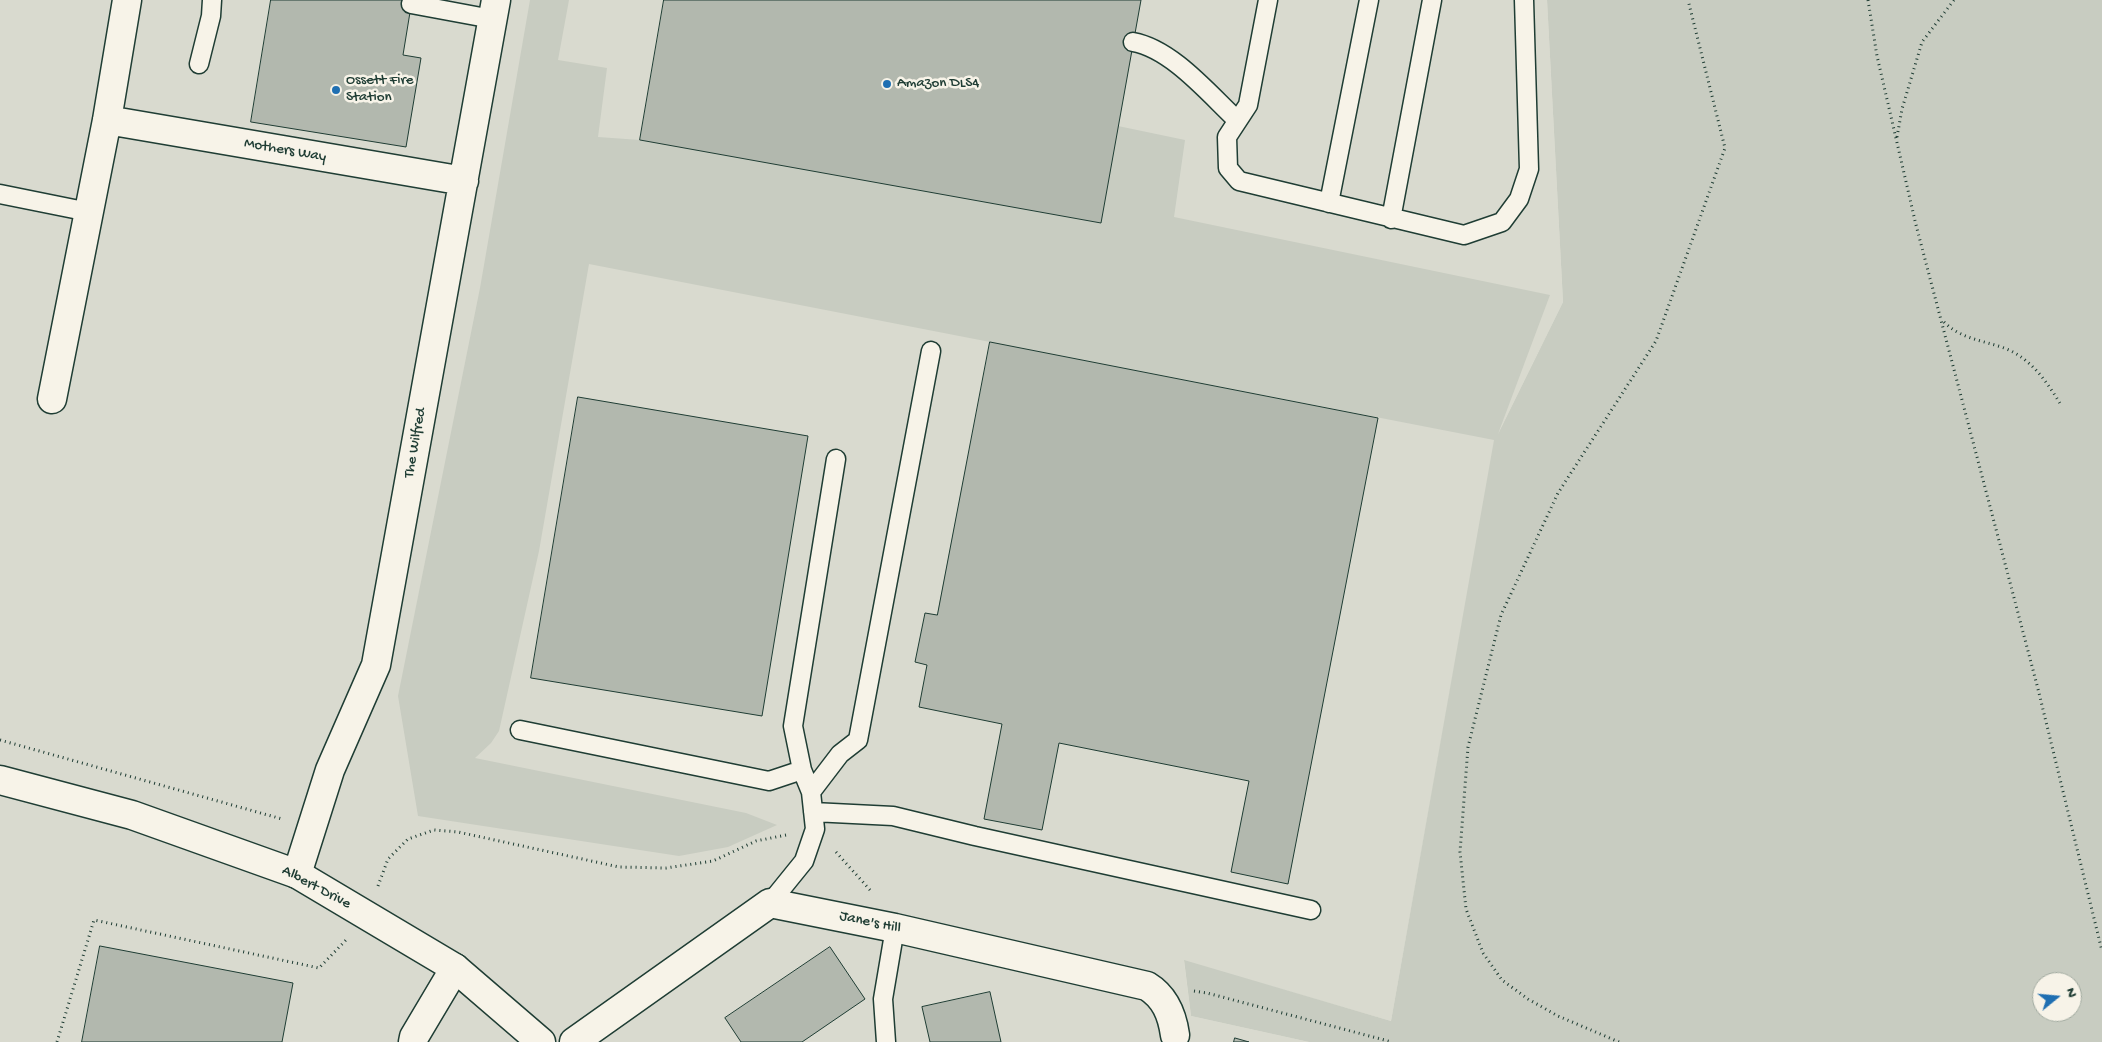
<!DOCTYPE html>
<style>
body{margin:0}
#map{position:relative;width:2102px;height:1042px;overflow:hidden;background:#eae8dd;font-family:"Gochi Hand",sans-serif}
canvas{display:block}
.north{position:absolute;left:2032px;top:972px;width:50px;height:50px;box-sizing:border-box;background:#f7f3e8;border:1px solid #a1aaa0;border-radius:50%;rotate:73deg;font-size:14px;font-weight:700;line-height:20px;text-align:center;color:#1f3d34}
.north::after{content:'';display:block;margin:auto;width:18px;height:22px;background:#1f6fb2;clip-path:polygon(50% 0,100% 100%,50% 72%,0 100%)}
</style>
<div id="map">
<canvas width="2102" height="1042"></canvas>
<div class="north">N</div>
</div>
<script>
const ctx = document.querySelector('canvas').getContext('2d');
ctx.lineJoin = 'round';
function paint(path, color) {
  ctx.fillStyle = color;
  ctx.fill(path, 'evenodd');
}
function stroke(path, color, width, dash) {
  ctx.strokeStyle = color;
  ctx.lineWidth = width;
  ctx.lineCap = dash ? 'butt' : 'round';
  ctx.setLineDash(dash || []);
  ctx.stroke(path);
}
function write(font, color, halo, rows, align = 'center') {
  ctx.font = font + ' "Gochi Hand",sans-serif';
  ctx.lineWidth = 5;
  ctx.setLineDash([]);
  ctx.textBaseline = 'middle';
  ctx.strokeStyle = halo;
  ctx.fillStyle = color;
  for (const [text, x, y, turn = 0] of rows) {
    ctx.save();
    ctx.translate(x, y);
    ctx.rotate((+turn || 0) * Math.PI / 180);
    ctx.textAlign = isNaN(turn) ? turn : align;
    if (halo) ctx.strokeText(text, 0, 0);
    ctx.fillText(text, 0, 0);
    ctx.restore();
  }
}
paint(new Path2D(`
 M0 0H1547L1563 302 1495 440 1391 1021 1184 961 1191 1016 1309 1042H0Z`), '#d9dacf');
paint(new Path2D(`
 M530 0H569L558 60 607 68 598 137 640 140 1100 223 1118 126 1185 140 1174 217 1550 295 1498 434 1563 302 1547 0H2102V1042H1309L1191 1016 1184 960 1391 1021 1494 440 589 264 539 551 499 731 491 743 475 758 746 813 777 825 728 847 679 856 418 816 398 696 480 288ZM2042 982H2072V1012H2042Z`), '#c8ccc1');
const building = new Path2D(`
 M271 0H412L403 55 421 58 406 147 251 122Z
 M664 0H1141L1101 223 640 140Z
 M990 342 1378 418 1288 884 1231 872 1249 781 1059 743 1042 830 984 819 1002 724 919 707 927 665 915 662 925 613 937 615Z
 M578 397 808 436 762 716 531 678Z
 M100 946 293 983 282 1042H82Z
 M830 947 865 999 802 1042H741L725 1018Z
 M990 992 1001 1042H930L922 1007Z
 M1235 1038 1249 1042H1234Z`);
paint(building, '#b2b8ae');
stroke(building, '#1f3d34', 1);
const lane = new Path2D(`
 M1268 0 1248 105 1227 137 1228 168 1239 181 1464 235 1502 222 1519 199 1529 169 1524 0
 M411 4 492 19
 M1133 42C1172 49 1209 94 1237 120
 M199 64 211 16 212 0
 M0 194 89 212
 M1329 203 1369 0
 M1391 219 1432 0
 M520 730 769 781 802 770
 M811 792 840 754 858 740 931 351
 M813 812 893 816 975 836 1311 910
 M770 903 804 861 815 829 811 792 802 770 793 726 836 459
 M886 1042 883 999 895 928`);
const street = new Path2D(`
 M107 120 464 181
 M52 399 107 120 127 0
 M297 874 330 770 376 665 496 0
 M413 1042 414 1037 455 968
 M574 1042 770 903 895 928 1147 986C1165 997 1172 1014 1175 1035`);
const secondary = new Path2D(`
 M0 780 132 815 297 874 455 968 541 1042`);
stroke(lane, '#1f3d34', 21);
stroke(street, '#1f3d34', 31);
stroke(secondary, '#1f3d34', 31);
stroke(new Path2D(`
 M1868 0 1877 56 1916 225 2038 689 2102 951
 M1897 137 1902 109 1922 42 1954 0
 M1944 322C1961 339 1982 340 2004 348 2031 358 2047 382 2061 405
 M0 740 282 819
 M836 852 870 890
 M378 886 388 859 408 839 434 830 458 832 619 867 666 868 713 861 756 841 786 835
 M1194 991 1207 993 1392 1042
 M57 1042 94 920 319 968 346 940
 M1619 1042 1558 1016 1528 999 1502 980 1483 953 1466 909 1460 852 1468 747 1501 615 1558 493 1656 341 1725 148 1688 0`), '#1f3d34', 3, [1, 4]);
stroke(lane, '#f7f3e8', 18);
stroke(street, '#f7f3e8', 28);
stroke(secondary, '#f7f3e8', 28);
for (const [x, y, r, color] of [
 [887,84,5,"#1f6fb2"],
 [336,90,5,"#1f6fb2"]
]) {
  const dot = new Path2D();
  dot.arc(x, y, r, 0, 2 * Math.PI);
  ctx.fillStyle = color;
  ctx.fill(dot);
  stroke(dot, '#f7f3e8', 2);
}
write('15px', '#1f3d34', '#f7f3e8', [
 ["Ossett Fire",346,81],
 ["Station",346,98],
 ["Amazon DLS4",897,84]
], 'left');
write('15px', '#1f3d34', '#f7f3e8', [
 ["Mothers Way",285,151,10],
 ["The Wilfred",416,443,-80],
 ["Albert Drive",316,888,28],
 ["Jane's Hill",870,923,12]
]);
</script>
